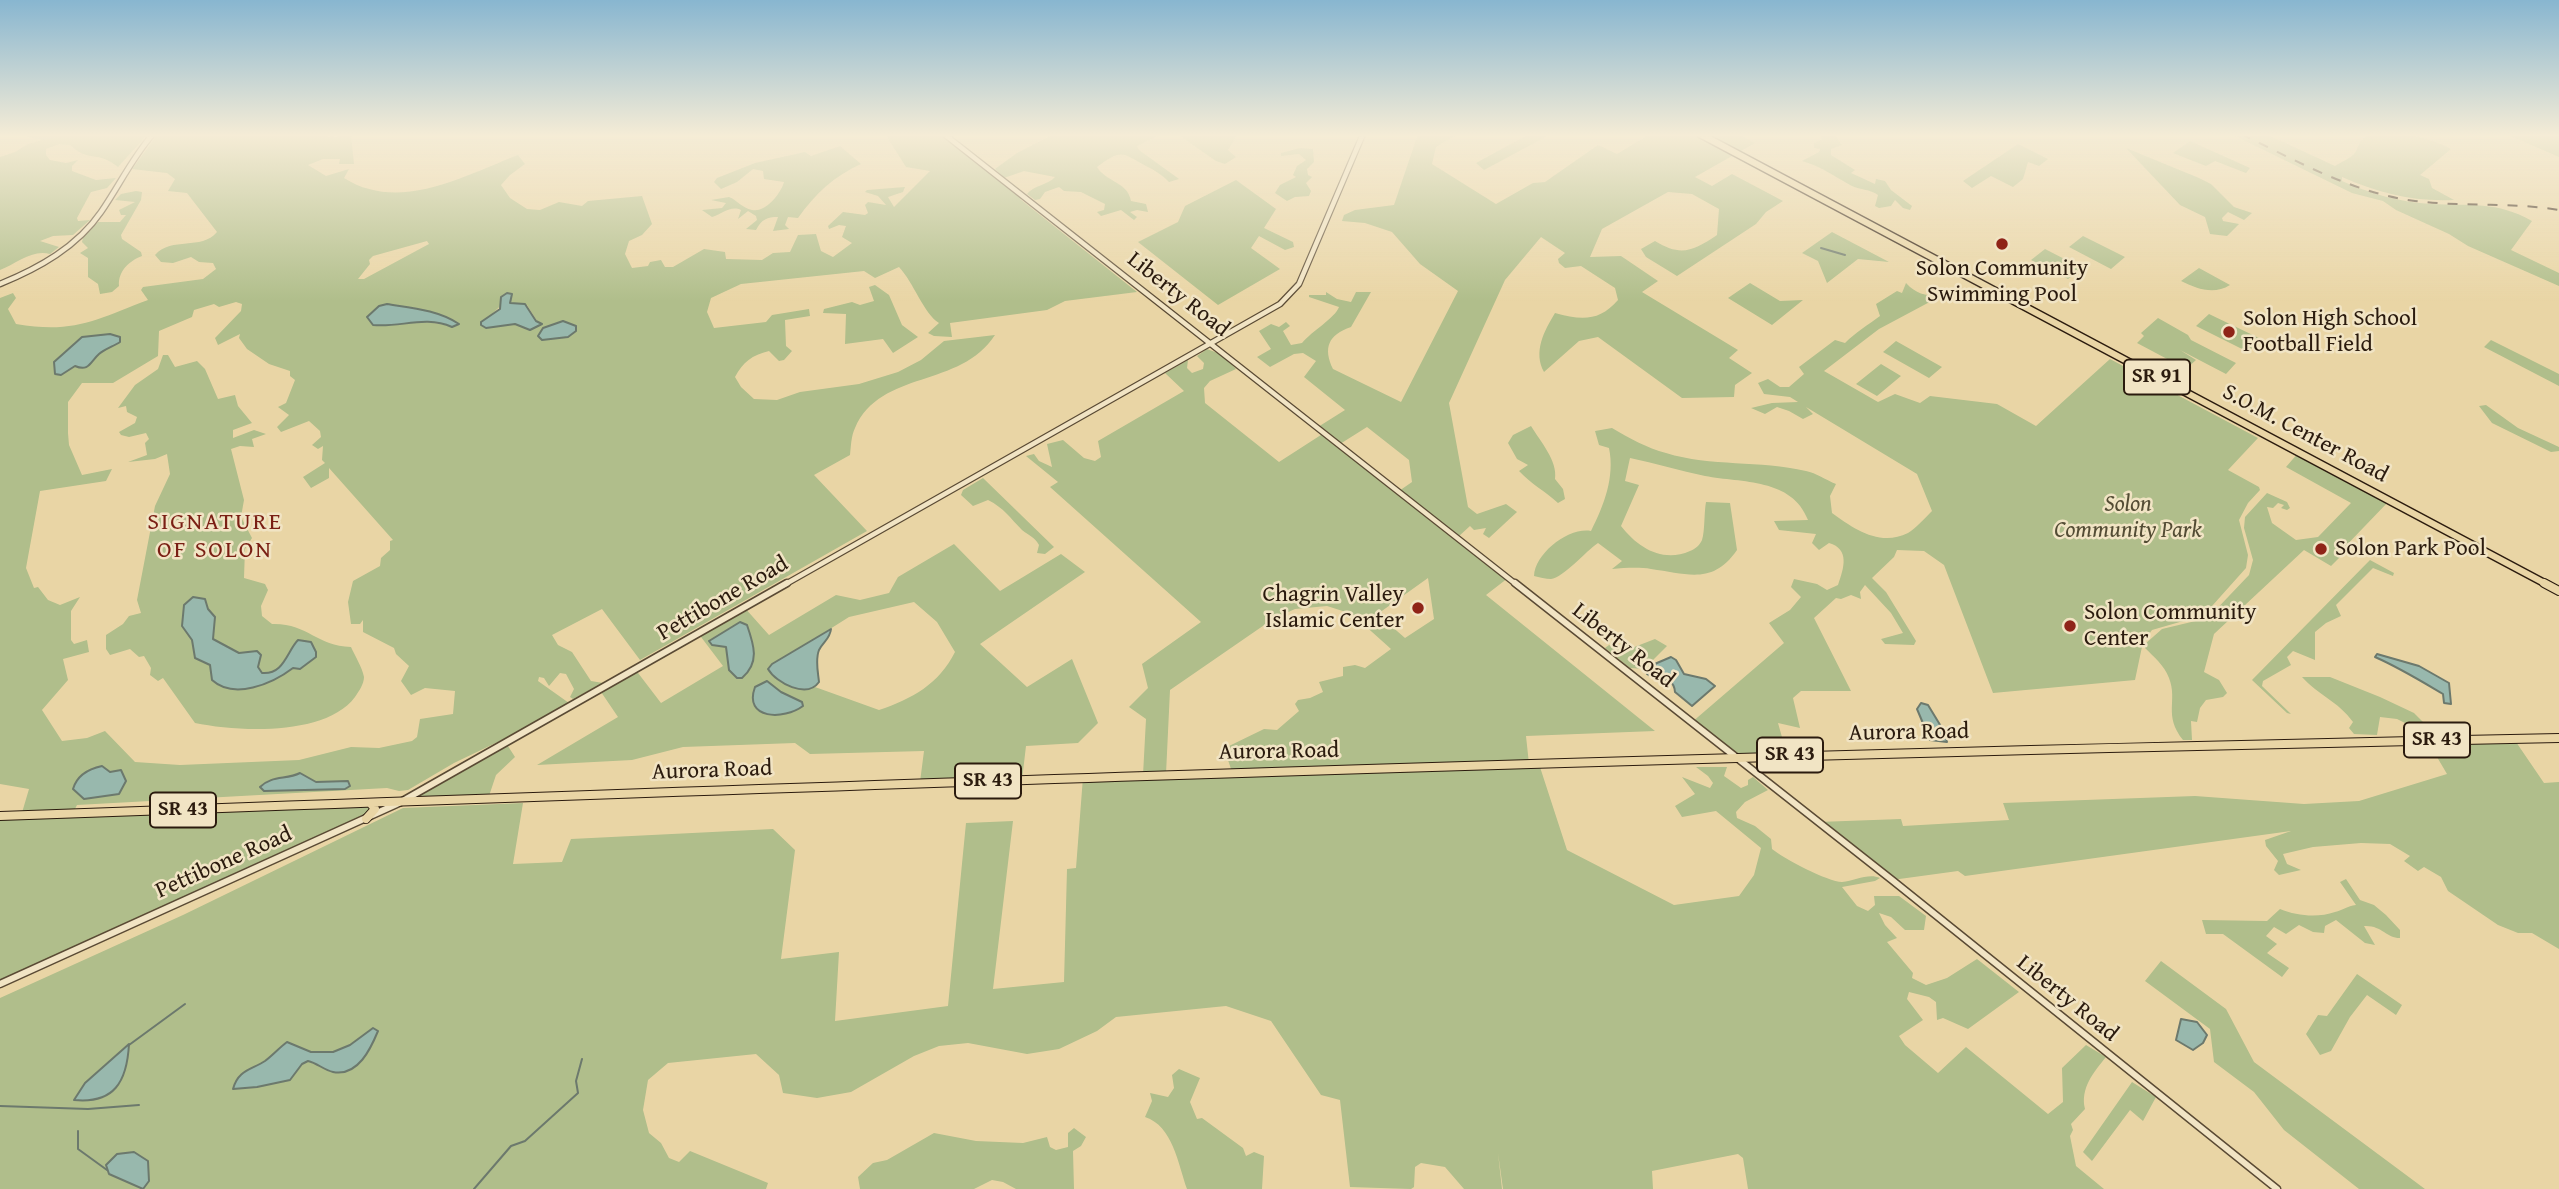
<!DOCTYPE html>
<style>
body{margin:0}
canvas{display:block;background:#e9d5a5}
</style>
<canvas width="2559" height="1189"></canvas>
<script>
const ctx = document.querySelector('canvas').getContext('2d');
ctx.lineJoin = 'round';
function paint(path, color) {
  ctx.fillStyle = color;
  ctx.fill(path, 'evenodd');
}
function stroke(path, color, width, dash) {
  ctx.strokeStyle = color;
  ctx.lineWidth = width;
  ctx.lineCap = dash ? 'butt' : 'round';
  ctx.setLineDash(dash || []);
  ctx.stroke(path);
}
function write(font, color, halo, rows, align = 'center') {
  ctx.font = font + ' "Gentium Book Plus",serif';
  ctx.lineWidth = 5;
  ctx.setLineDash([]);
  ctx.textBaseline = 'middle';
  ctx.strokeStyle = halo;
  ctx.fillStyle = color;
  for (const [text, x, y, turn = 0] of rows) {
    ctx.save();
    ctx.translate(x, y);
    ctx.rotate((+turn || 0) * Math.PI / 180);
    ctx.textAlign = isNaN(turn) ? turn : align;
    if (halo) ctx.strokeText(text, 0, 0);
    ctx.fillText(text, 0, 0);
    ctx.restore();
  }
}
paint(new Path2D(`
 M63 134H148L118 167C98 150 89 163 70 145L59 144 46 149V155L50 160 66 163 78 160 72 166V171L96 180 116 178 107 188 91 192 77 218 78 221 90 220 73 235 53 236 40 241 59 247 50 254C32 249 16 264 0 270V157L15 152 28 144Z
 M158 134H327L329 137 351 135 354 164H339L340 159H323L308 165 326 176 349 169 344 178C399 213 464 176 518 155L525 164 510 175 501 185 510 198 527 209 540 210 559 202 582 206 588 201 642 196 652 224 642 235 629 241 625 254 632 268 648 266 650 262 661 260 665 267H673L704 249 725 252 726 259 762 260 773 253 790 252 798 235 816 234 821 251 833 257 852 243 842 237 846 226 839 225 829 229 828 226 843 212 865 215 868 213 865 205 868 202 886 205 878 196 865 192 867 190 905 187 903 192 888 197 894 207 930 171 906 167 885 134H944L1024 197 1020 199 1137 292 1065 301 1047 310 950 323 952 337 934 336 928 333 939 323C924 314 914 283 899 267L875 278 864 271 741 284 711 298 707 312 714 328 766 322 772 315 809 309 810 316 785 320 786 346 792 351 784 360 779 361 769 351C752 355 743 362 735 377L741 387 754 399 777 400 800 392 859 384 898 372 921 360 944 341 995 335C960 389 881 369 855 428 851 436 851 447 850 455L814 475 867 531 640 660 602 609 552 635 558 645 572 652 591 681 603 683 573 699 570 697 574 689 566 674 560 673 549 686 544 678 539 677 538 681 569 703 556 710 558 713 454 763 408 790 399 791 387 788 77 805 73 813 374 806 372 814 0 984V816H21L29 789 0 784V298L13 293 16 298 8 309 16 324C74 334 95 320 148 300L141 290 143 287 203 279 216 269 213 263 199 262 191 257 173 263 161 262 155 255C172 236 201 251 217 232L187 193 168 191 175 179 167 173 132 169ZM427 241 429 244 364 279H358L370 264 369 260 373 256ZM512 296 509 303 527 305 537 321 542 324 530 330 515 324 486 328 481 322C495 314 500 304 512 296ZM236 302 242 304 241 311 215 338 218 345 240 334 239 338 247 349 269 364 290 371V376L295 380 286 403 278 407 289 415 277 427 281 432 309 421 320 431 321 437 312 445 318 449 323 446 322 460 325 463 303 477 311 488 329 478V468L393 540 390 541V550L381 558 380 566 353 581 348 602 351 624H360L363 620V632L394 648 396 654 409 666 401 681 411 695 425 688 455 691 453 714 420 719 417 737 412 741 379 748 351 747 299 760 180 765 135 762 105 731 87 738 62 741 42 710 68 680 63 659 89 652 87 640 74 644 71 640V611L80 597 60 605 48 600 38 587 34 588 26 568 40 491 106 481 112 469 82 475 69 445 68 433V402L82 383H113L158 356 159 331 192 317 194 310 214 304 219 307ZM387 304C413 308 436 308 455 327 427 321 411 319 382 326Z
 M1054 134H1162L1137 146 1139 150 1179 179 1169 182C1162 175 1155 170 1146 166 1122 153 1122 148 1097 167 1106 182 1128 182 1131 201L1146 204 1148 212 1137 210 1130 212 1137 217 1134 220 1121 210 1101 216 1097 212 1104 210 1105 204 1081 192 1064 191 1059 187 1045 192 1040 199 1035 200 1027 194C1034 185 1048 185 1055 177L1024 171 1004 178 995 169 1017 153Z
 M1177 134H1238L1228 150 1236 157 1225 164 1216 161Z
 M1418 134H1458L1436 147 1432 164 1496 204 1533 183 1545 182 1598 145 1617 154 1650 134H1739L1755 143 1695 177 1712 186 1732 174 1783 201 1766 212 1756 224 1677 276 1646 257 1641 249 1655 241C1681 257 1693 251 1717 235L1719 209 1692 194 1668 192 1602 229 1590 257 1621 256 1658 281 1642 292 1738 350 1729 358 1752 373 1735 385 1734 397 1682 398 1598 337 1579 341 1544 372C1533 352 1544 331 1555 313 1581 320 1599 322 1618 300L1615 288 1581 266 1565 268 1559 263 1558 259 1565 253 1541 237 1505 280 1449 403 1468 507 1477 514 1506 504 1517 512 1489 538 1483 534 1486 528 1474 530 1470 526 1458 537 1508 578 1486 595 1655 731 1526 736 1529 764H1539L1567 850 1674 905 1739 896 1754 875 1761 848 1716 811 1682 817 1675 806 1695 794 1682 777 1710 788 1713 783 1708 776 1696 767H1727L1724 776 1741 788 1748 785V780L1753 777 1768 790 1745 802 1736 812 1737 818 1755 826 1771 839 1772 849C1783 858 1828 882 1842 882 1855 881 1868 873 1880 878L1875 881 1842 887 1857 906 1868 911 1875 905 1874 896H1899L1926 916 1924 930H1905L1891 917 1879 913 1885 925 1897 938 1887 942 1913 973 1912 978 1926 985 1947 978 1977 959 2019 992 1968 1029 1943 1018 1937 1020 1936 1002 1929 997 1909 992 1907 999 1923 1020 1899 1036 1905 1045 1938 1073 1966 1047 2048 1114 2063 1102 2062 1068 2086 1045 2106 1057C2094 1072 2080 1088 2085 1109L2071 1124 2073 1130 2070 1136 2076 1166 2104 1189H1748L1743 1158 1738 1154 1652 1171 1653 1189H1503L1498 1153 1502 1189H1464L1445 1167 1421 1163 1415 1167 1414 1187 1411 1189 1350 1187 1340 1100 1321 1095 1271 1021 1226 1006 1116 1017 1097 1031 1059 1049 1027 1054 968 1043 939 1046 914 1056 851 1092 817 1098 783 1093 779 1075 756 1054 668 1063 648 1080 643 1110 649 1133 661 1143 669 1158 679 1162 690 1151 768 1183 766 1189H0V998L183 915 403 808 523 803 513 864 562 862 571 839 773 829 795 850 781 959 839 952 835 1021 948 1006 966 823 1013 821 993 989 1064 982 1067 869 1076 868 1083 777 1143 775 1146 719 1129 707 1148 688 1142 664 1201 622 1050 487 1058 482 1026 456 1034 454 1039 461 1052 467 1047 444 1063 440 1084 458 1095 461 1101 457 1098 441 1184 391 1165 373 1188 360 1187 368 1192 373 1203 369 1204 363 1197 356 1207 349 1223 355 1236 369 1210 381 1204 388 1205 403 1279 462 1324 433 1318 427 1345 410 1304 377 1316 361 1303 353 1294 354 1270 367 1257 357 1271 349 1259 331 1271 324 1279 327 1286 322 1290 326 1283 331 1291 345 1302 343C1312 331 1335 318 1339 307L1309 297V295H1326V292L1337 299 1351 302 1356 292H1371L1351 327C1328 335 1323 348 1333 369L1401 402 1458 291 1420 264 1392 232 1365 223 1342 221 1344 215 1355 210 1394 205ZM1367 427 1409 460 1412 482 1399 491 1340 444ZM1428 578 1434 619 1405 638 1381 617 1379 613ZM1327 606 1352 614 1391 649 1365 668 1355 665 1343 667V676L1319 682 1323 692 1310 698 1298 700 1295 704 1299 711 1277 730 1264 729 1229 746 1226 754 1231 769H1256L1166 774 1170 690 1273 619 1295 609Z
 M1529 134H1551L1484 170 1476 163Z
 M1821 134H1834L1842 145 1831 149V155L1855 170 1851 173 1875 184 1876 179 1885 181 1891 190 1912 206 1910 210 1903 208 1895 200 1891 206 1879 208 1875 206 1878 195C1870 189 1860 190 1852 186 1835 177 1821 166 1802 161L1819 152 1820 149 1814 148V143L1822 139Z
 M2231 134H2266L2335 166C2341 162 2349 159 2354 154 2359 148 2358 141 2366 136 2384 126 2433 138 2451 149L2420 175 2429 179 2432 188 2454 200C2413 202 2379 193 2342 177V181C2371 194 2400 202 2431 204 2470 206 2497 201 2532 221L2511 250 2559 273V286L2468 246 2449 234 2396 210 2383 201 2352 193Z
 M2506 134H2559V157Z
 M2190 141 2250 168 2246 173 2215 161 2206 166 2173 153Z
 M2018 144 2048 159 2039 166 2028 162 2023 179 2013 187 1991 176 1972 188 1963 181Z
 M840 146 861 164C834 176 815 194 798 218L788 217 785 225 789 229 773 231 778 217C767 217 762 219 756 230L746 229 757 220 756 216 748 211 738 219 741 210C731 205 722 214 712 217L702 210 722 208 726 203 711 200 729 197C737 200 742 208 752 210 766 213 781 193 784 182L764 179 763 171 753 169 737 182 721 189 714 182 717 178 755 163 805 152 811 156Z
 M1300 148 1313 149 1314 162 1307 169 1308 175 1312 177 1306 183 1311 191 1309 196 1295 197 1287 201 1275 193 1280 185 1296 177 1293 175 1297 166 1306 160 1299 154 1281 156V153Z
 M2126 148 2199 178 2211 184 2234 207 2252 213 2244 220 2228 212 2222 218 2223 221 2239 224 2227 236 2210 234 2205 217 2180 205Z
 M1236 180 1276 209 1264 228 1293 242 1294 247 1285 250 1259 236 1251 248 1280 269 1218 305 1138 242 1178 222 1185 206Z
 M136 191 142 192 141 200 121 235 122 239 141 252 142 256C129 261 118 271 119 286L112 292 100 294 98 284 88 277V258L80 253 88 248 82 242 83 238 98 222H120L126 215H121L119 210 135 202 115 200 121 194Z
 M1832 232 1889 262 1858 259 1827 283 1818 261 1802 253Z
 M2083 236 2125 257 2111 269 2069 247Z
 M2045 249 2082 268 2068 279 2031 260Z
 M2199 268 2230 285C2214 295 2197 289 2181 281Z
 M1750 283 1780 301 1803 300 1772 325 1728 298Z
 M1906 283C1916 294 1925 295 1939 297L1879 329 1824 371 1878 402 1895 394 1920 403 1930 396 1997 404 2036 426 2110 359 2258 438 2228 470 2259 487 2260 490 2248 503 2239 520 2248 555 2246 568 2204 615 2152 630 2143 642 2135 680 1993 693 1944 565 1924 551 1897 550 1894 557 1872 578 1886 592 1916 641 1914 645 1885 644 1881 639 1903 633 1891 613 1865 585 1860 592 1861 599 1851 595 1841 599 1836 598 1814 618 1851 691H1801L1793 698 1800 728 1778 723 1787 755 1735 757 1691 723 1784 643 1769 623 1790 610 1801 597 1791 587 1794 579 1817 584 1827 590 1838 585C1844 568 1850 549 1829 543L1819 550 1812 543 1816 534 1779 530 1774 521 1808 520C1792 478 1742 483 1705 476 1680 471 1655 463 1630 458L1625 481 1639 485 1621 526C1638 548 1663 563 1690 551 1695 549 1700 545 1702 540 1705 531 1704 512 1706 502L1730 503 1737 550C1713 585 1688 574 1651 569 1639 567 1625 568 1612 569L1622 561 1598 543C1586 551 1563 578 1551 579 1546 579 1539 577 1534 576 1535 553 1569 527 1591 531 1604 505 1615 477 1609 448L1599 445 1595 431 1612 428C1629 438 1647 448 1666 453 1711 467 1760 460 1806 471 1816 473 1826 480 1836 484L1830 496 1832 513C1854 529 1880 547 1908 533 1916 528 1925 518 1932 511L1917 474 1806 407 1813 414 1803 419 1789 411 1777 407 1765 414 1751 408 1772 403 1798 402 1790 397 1764 394 1758 383 1768 379 1780 387H1789L1804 374 1799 367 1835 340 1845 343C1856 332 1868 325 1880 316L1876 304 1897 291 1902 293Z
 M875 285 889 295 902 325 918 337 893 353 883 339 845 344 846 314 823 313 824 309 852 302 860 305 874 301 869 287Z
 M2209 314 2261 339 2248 352 2196 326Z
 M2158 318 2188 335 2191 340 2236 363 2226 374 2180 350 2196 360 2186 369 2137 343 2144 336 2141 333Z
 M2491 340 2559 374V386L2484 347Z
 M1896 341 1942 367 1929 378 1883 352Z
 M163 355H168L175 367 197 361 205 369 218 399 235 395 238 406 252 423 233 430V438L254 430 266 434 252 439 254 447 240 446 231 449 244 500 241 517 252 538 245 549 244 578 265 584 268 590 261 606 262 616 272 624C308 623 316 646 351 647 355 656 362 667 364 677 364 684 359 691 355 697 326 736 239 732 195 723L163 678 158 681 150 675 151 668 144 656 139 657 130 649 110 655 106 649V635L123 624 129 616 141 613 137 600 155 506 170 474 167 454 155 459 128 462 147 455 145 443 149 439 146 433 129 437 121 435 119 432 135 423 137 417 127 412 126 406 118 408 135 385 158 369Z
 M1881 364 1901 376 1877 396 1856 384Z
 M2486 405 2518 428 2559 447V451L2551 452 2492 423 2479 406Z
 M1531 426C1540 441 1558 461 1555 479L1563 489 1565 499 1558 503C1545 491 1531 484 1519 471L1528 465 1517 459 1508 443 1513 435Z
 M2299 452 2389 501 2340 552 2343 554 2331 566 2304 550 2214 634 2204 672 2219 680 2227 693 2223 697 2206 700 2200 708 2197 722 2191 721 2192 740H2183C2163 715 2178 701 2169 678 2164 665 2154 657 2145 648V644L2162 629 2208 618 2249 575 2253 560 2244 528 2245 517 2267 493 2287 502 2290 508 2287 510 2281 508 2284 505 2278 503 2273 508 2267 507 2272 523 2296 540 2318 537 2351 503 2286 467Z
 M983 478 1054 547 1045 554 1037 553 1039 545C1034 536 1029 536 1022 530 1010 518 1004 508 988 500L973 506 961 495 963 490Z
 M954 544 1000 591 1061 554 1085 572 980 644 1027 687 1072 659 1098 723 1078 743 1026 746 1022 780 920 782 924 751 810 754 795 743 683 747 632 760 537 765 618 717 599 689 635 669 661 703 723 666 698 633 744 607 769 635 836 595 860 600 889 593 898 577ZM914 602 937 622 955 652C939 684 912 699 879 710L815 687 807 690 768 668 849 617Z
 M2370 560 2394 573 2393 576 2373 568 2336 605 2341 616 2326 623 2315 632V660L2293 651 2287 657 2291 665 2263 681 2262 686 2291 714 2287 713 2252 680Z
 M1655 639 1667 646 1644 669 1630 668 1605 648 1609 645 1624 651Z
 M2302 677H2330L2380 697 2414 713 2429 728 2421 731 2397 719 2380 717 2377 735 2354 734 2349 728 2353 722C2339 702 2317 694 2302 677Z
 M2514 739 2544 783 2559 782V949L2532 933H2518L2498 925 2448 891 2441 877 2424 867 2418 871 2404 861 2410 856 2390 844 2361 843 2313 847 2283 854 2287 864 2301 870 2279 875 2274 870 2278 861 2266 846 2265 840 2291 831 1965 876 1958 871 1892 880 1818 822 1901 819 1903 826 2009 820 2003 803 2195 796 2304 804 2359 801 2447 774 2427 740Z
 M506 743 515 757 496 775 488 799 399 803Z
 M2346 879 2360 900 2374 905 2386 915 2400 930V938C2386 938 2382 925 2364 926L2375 945 2365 943 2336 920 2325 926 2324 933 2313 932 2299 925 2286 934 2274 927 2266 936 2277 944 2267 953 2289 968 2282 977 2223 934H2206L2202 920 2267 921 2280 909C2297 916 2318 918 2335 912 2343 910 2347 906 2356 905L2340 882Z
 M2161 961 2226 1009 2254 1062 2425 1189H2359L2284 1130 2254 1092 2214 1062 2210 1029 2145 981Z
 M2357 974 2402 1005 2396 1015 2367 995 2350 1017 2331 1051 2320 1055 2306 1034 2318 1015 2327 1016Z
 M1179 1069 1200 1078 1190 1102 1197 1119 1202 1118 1243 1148 1246 1156 1254 1152 1264 1156 1262 1189H1187C1178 1164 1173 1126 1145 1117L1152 1101 1150 1093 1168 1097 1174 1088 1172 1075Z
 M2132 1082 2156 1097 2143 1121 2130 1110 2092 1161 2083 1152Z
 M1074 1128 1086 1137 1081 1146 1073 1151 1074 1189H1016L1003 1182 992 1180 974 1189H860L858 1177 873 1163 887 1160 934 1133 976 1141 1023 1143 1047 1137 1050 1147 1056 1150 1068 1147V1133Z`), '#b0be8b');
const water = new Path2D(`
 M507 293 512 294 510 303 525 304 536 321 542 324 530 330 515 324 486 328 481 325V322L500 309 501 297Z
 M387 304C412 308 438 310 459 324L452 327C425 315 400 328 373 325L367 317 379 306Z
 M563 321 576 326V331L568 337 542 340 538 336 543 328Z
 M110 334 120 337V342C114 346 105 349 99 354 90 362 89 372 75 366L61 375 55 374 54 362 82 337Z
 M193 597 205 599 208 609 215 617 213 639 239 653 257 651 261 655 258 667 262 673C284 675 287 651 298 640L311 642 316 652V657L300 669 293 668C272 684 234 700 212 680L210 665 195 658 192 640 182 626 184 605Z
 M740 622 747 625C754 645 760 663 742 678H737L729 670 726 647 712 645 709 641Z
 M831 629C830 639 823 642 819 650 815 660 818 672 819 682 807 699 776 683 768 669L772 664Z
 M2377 654 2419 666 2449 683 2451 704 2444 703 2443 694C2421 681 2400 668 2375 657Z
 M1671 657 1676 660 1684 674 1706 679 1715 686 1692 706 1675 692C1674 675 1658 682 1647 674L1650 666Z
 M767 681 781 692 802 702 803 706C784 720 743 720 755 687Z
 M1921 703 1928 705 1945 733 1947 742 1930 740 1917 709Z
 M102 766 110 772 121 770 126 781 119 794 84 799 73 789C77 775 88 769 102 766Z
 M300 773 316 782 348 781 350 786 345 789 264 791 260 787C272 775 286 780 300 773Z
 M2181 1019 2197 1022 2207 1035 2203 1043 2193 1050 2176 1040Z
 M373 1028 378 1031C371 1048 358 1077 333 1072 324 1070 317 1063 308 1061L302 1064 290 1080 257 1087 233 1089C238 1070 251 1070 265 1061 273 1055 279 1048 287 1042L311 1052H333L350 1045Z
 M129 1044C127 1082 114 1104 74 1100L85 1083Z
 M134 1152 148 1161 149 1181 143 1189 109 1174 106 1165 117 1154Z`);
paint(water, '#98b8ad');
stroke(water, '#6c796d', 2);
stroke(new Path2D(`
 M1821 248 1845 255
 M129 1045 185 1004
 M0 1106 88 1109 139 1105
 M78 1131V1149L107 1170
 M474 1189 511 1146 525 1141 578 1093 576 1081 582 1059`), '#6c796d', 2);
stroke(new Path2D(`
 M28 134 44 137 57 134`), '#98b8ad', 6);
const tertiaryFar1 = new Path2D(`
 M944 134 1517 585
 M0 284C39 268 77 247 101 212 119 186 132 158 153 134
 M784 585 1280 304 1299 284 1363 134`);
const tertiary = new Path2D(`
 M1515 583 1892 880 2277 1189
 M0 984 399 803 787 583`);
const primaryFar1 = new Path2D(`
 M1700 134 2548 585`);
const primary = new Path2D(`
 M2544 583 2559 591
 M0 816C853 785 1706 755 2559 738
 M366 819 375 809 371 804`);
stroke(tertiaryFar1, '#5a4a34', 7);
stroke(tertiary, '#5a4a34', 9);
stroke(primaryFar1, '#2b1b0e', 9);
stroke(primary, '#2b1b0e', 10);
stroke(tertiaryFar1, '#f1e4c4', 4.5);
stroke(tertiary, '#f1e4c4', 6);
stroke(primaryFar1, '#e9d5a5', 6);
stroke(primary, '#e9d5a5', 8);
stroke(new Path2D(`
 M2241 134C2297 161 2353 193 2415 201 2463 207 2511 202 2559 210`), '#2b1b0e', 2, [10, 10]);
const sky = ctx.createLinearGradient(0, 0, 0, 301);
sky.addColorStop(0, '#88b6d0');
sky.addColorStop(0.45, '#f5ecd6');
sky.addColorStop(1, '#f5ecd600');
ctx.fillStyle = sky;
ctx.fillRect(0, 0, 2559, 301);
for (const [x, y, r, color] of [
 [2002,244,7,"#8f2418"],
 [2229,332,7,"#8f2418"],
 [2321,549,7,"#8f2418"],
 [1418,608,7,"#8f2418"],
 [2070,626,7,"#8f2418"]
]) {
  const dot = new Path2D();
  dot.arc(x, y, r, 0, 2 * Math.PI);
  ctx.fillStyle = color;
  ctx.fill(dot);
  stroke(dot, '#f1e4c4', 2.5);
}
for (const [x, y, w] of [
 [2157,377,66],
 [2437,740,66],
 [1790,755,66],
 [988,781,66],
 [183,810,66]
]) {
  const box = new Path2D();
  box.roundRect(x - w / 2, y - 17.5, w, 35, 5);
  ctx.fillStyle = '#f1e4c4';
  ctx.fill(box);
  stroke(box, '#2b1b0e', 2);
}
write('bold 21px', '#2b1b0e', null, [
 ["SR 91",2157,377],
 ["SR 43",2437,740],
 ["SR 43",1790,755],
 ["SR 43",988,781],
 ["SR 43",183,810]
]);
write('23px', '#2b1b0e', '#f1e4c4', [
 ["Solon Community",2002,269,"center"],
 ["Swimming Pool",2002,295,"center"],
 ["Solon High School",2243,319],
 ["Football Field",2243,345],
 ["Solon Park Pool",2335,549],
 ["Chagrin Valley",1404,595,"right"],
 ["Islamic Center",1404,621,"right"],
 ["Solon Community",2084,613],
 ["Center",2084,639]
], 'left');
write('23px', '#2b1b0e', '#f1e4c4', [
 ["Liberty Road",1178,295,38],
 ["S.O.M. Center Road",2305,434,28],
 ["Pettibone Road",723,599,-30],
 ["Liberty Road",1623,646,38],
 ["Aurora Road",1909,733,-1],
 ["Aurora Road",1279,752,-1],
 ["Aurora Road",712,771,-2],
 ["Pettibone Road",224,863,-24],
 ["Liberty Road",2067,999,39]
]);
write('italic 23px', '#534c34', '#f1e4c4', [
 ["Solon",2128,505],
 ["Community Park",2128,531]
]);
ctx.letterSpacing = '2px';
write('24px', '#7a1f14', '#f1e4c4', [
 ["SIGNATURE",215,523],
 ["OF SOLON",215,551]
]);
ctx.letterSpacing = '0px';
</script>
